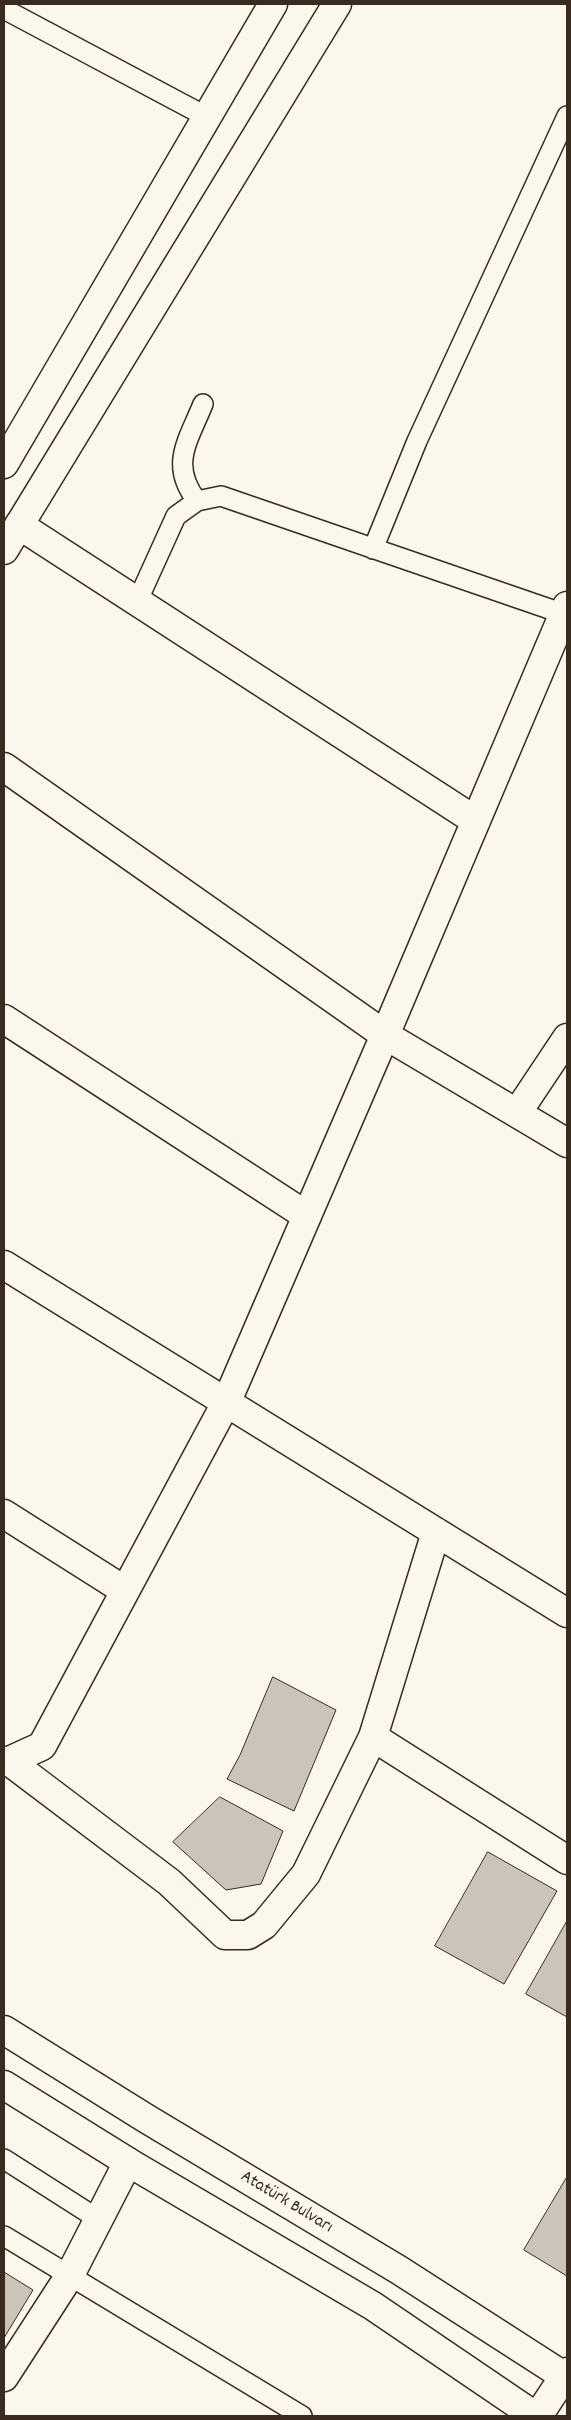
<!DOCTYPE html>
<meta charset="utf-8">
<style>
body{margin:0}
#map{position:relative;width:571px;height:2420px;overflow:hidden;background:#fbf7ec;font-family:Dekko,sans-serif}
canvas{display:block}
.frame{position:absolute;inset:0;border:5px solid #3b2a1e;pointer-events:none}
</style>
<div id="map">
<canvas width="571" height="2420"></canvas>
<div class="frame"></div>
</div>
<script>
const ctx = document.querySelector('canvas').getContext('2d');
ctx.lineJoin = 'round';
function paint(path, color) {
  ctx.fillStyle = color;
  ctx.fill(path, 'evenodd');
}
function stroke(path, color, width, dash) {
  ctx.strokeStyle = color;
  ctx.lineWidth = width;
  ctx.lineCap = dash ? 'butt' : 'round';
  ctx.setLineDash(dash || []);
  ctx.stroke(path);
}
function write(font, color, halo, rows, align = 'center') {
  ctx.font = font + ' Dekko,sans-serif';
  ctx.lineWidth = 4.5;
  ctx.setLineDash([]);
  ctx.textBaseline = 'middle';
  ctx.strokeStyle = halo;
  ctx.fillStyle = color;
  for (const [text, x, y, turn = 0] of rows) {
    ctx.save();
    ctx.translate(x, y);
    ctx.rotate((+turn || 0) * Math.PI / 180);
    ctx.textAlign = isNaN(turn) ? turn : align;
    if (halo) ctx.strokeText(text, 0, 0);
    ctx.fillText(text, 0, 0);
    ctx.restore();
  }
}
const building = new Path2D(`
 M273 1677 336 1710 294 1811 227 1779 240 1755Z
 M220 1797 283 1831 261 1884 226 1890 173 1842Z
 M488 1852 557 1891 504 1984 435 1946Z
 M567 1921V2017L526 1994Z
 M567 2177V2276L524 2250Z
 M4 2272 33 2290 4 2338Z`);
paint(building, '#ccc4b9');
stroke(building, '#3b2a1e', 1);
const service = new Path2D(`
 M4 9 207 117
 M197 501C169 465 188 441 203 404
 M373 549 417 441 567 116
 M137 602 176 516 197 501 221 496 564 614
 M4 2159 98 2219
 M4 2236 302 2416`);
const minor = new Path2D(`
 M19 525 476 821
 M4 767 385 1035 567 1143
 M4 1019 307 1216
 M517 1113 567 1038
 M4 1265 567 1613
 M4 1514 124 1590
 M373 1737 567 1860
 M4 1761H9L42 1746 227 1401 385 1035 567 606
 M9 1761 169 1882 225 1935H248L264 1925 306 1874 373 1737 436 1532
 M4 2377 70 2275 128 2162
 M538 2416 567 2372`);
const secondary = new Path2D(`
 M4 464 273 4
 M4 550 337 4
 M4 2030 147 2119 399 2270 567 2378
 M4 2085 128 2162 373 2306 535 2416`);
stroke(service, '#3b2a1e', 22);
stroke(minor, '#3b2a1e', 31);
stroke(secondary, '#3b2a1e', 31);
stroke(service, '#fbf7ec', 19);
stroke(minor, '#fbf7ec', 28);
stroke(secondary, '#fbf7ec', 28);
write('18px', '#3b2a1e', '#fbf7ec', [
 ["Atatürk Bulvarı",286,2203,31]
]);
</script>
